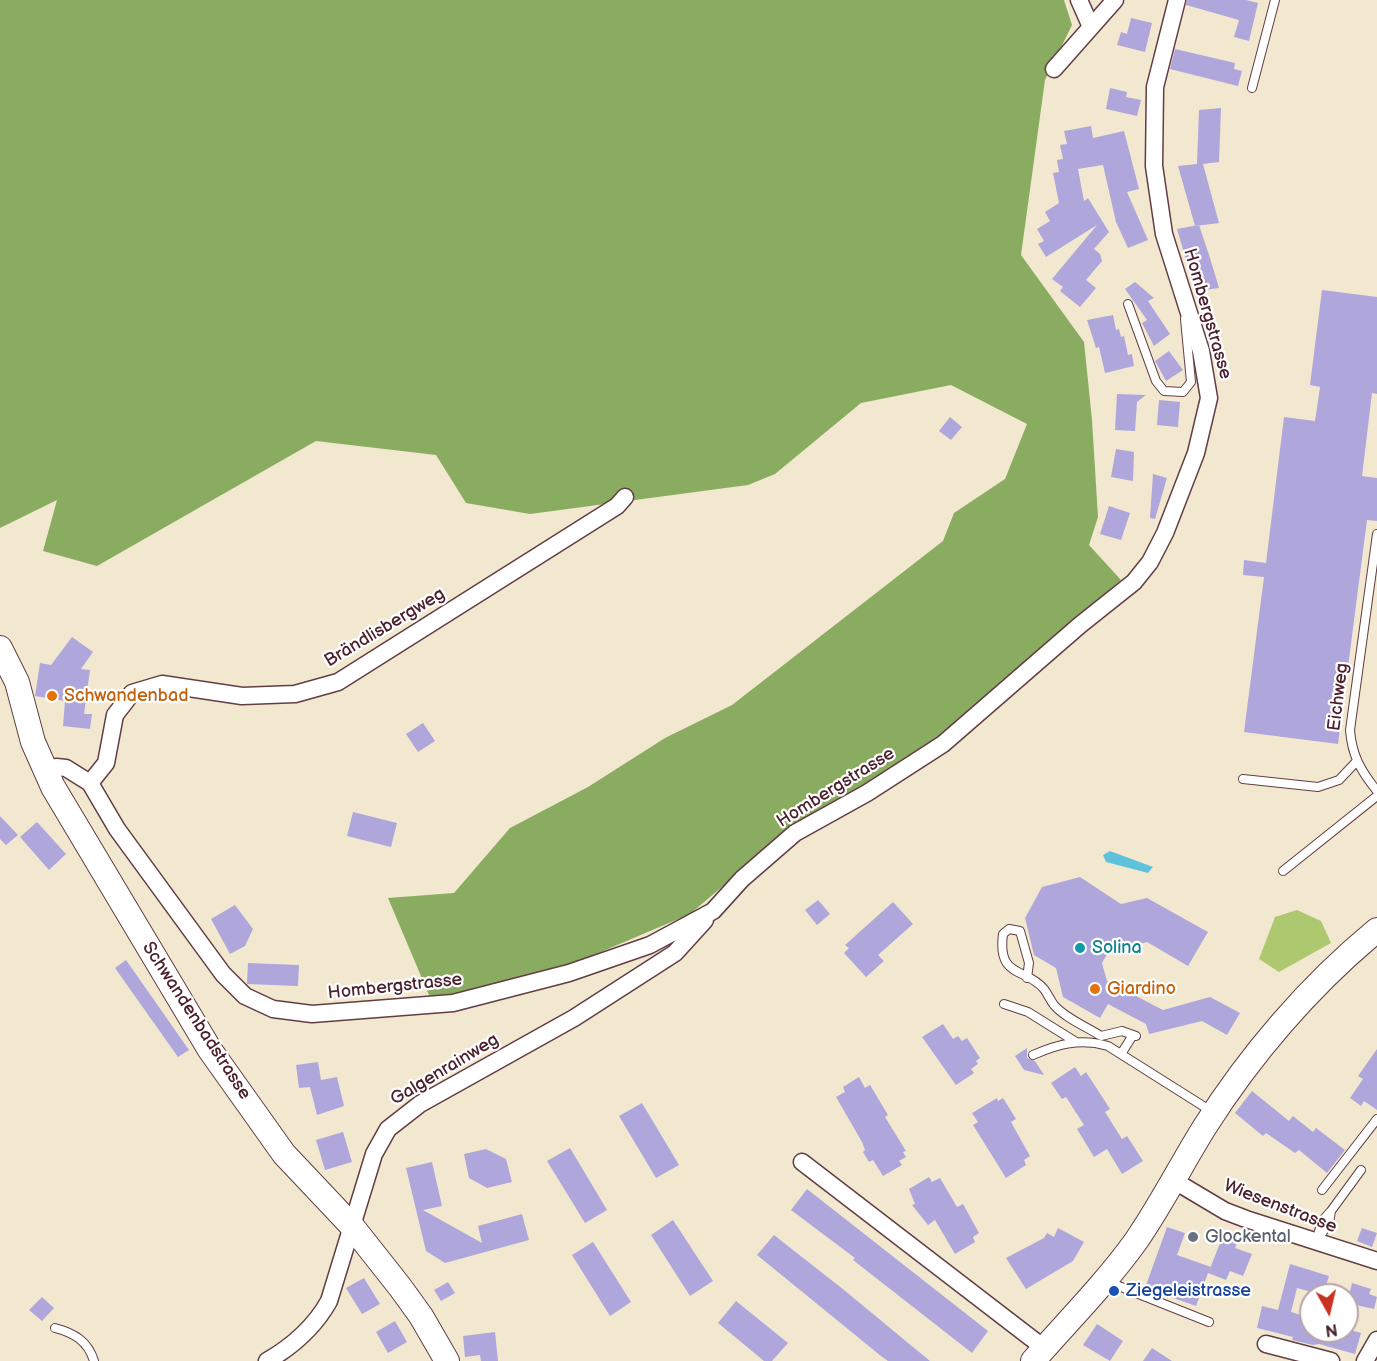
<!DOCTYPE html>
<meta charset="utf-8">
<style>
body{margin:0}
#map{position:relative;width:1377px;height:1361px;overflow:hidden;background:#f2e8d0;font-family:"Balsamiq Sans",sans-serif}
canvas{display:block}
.north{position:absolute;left:1299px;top:1283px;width:60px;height:60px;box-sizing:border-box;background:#fff;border:2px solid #b7a5aa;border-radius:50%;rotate:172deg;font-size:16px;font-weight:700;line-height:24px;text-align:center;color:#4a1f2b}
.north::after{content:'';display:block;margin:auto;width:21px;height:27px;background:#c8321e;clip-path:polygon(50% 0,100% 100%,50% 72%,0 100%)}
</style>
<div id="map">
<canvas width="1377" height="1361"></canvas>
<div class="north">N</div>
</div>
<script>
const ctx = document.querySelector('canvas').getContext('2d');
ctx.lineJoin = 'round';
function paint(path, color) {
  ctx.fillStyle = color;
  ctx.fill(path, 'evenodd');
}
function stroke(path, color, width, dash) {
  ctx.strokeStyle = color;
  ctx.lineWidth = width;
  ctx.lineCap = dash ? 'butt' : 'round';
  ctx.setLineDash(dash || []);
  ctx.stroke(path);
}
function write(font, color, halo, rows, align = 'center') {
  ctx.font = font + ' "Balsamiq Sans",sans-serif';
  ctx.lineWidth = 4.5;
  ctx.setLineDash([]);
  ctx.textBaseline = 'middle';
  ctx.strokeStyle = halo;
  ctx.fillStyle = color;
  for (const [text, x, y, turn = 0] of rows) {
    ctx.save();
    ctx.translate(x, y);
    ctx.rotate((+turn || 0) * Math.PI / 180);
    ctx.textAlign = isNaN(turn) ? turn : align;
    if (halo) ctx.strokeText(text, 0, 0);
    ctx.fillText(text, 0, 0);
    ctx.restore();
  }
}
paint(new Path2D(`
 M1297 910 1321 921 1331 943 1279 972 1259 959 1275 917Z`), '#adc86e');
paint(new Path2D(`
 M0 0H1064L1072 25 1045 80 1021 255 1084 342 1092 420 1098 517 1089 545 1121 580 940 739 862 789 795 825 690 914 568 966 449 998 429 995 388 898 454 893 510 828 588 787 665 738 732 705 943 541 954 513 1005 479 1027 424 951 385 861 403 775 474 748 485 530 514 466 503 436 455 316 441 97 566 43 551 57 500 0 528Z`), '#8aac61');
paint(new Path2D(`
 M1110 851 1153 867 1148 873 1106 862 1103 855Z`), '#5ec2dc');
paint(new Path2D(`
 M1187 0H1246L1258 3 1249 41 1234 37 1239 20 1186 5Z
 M1131 18 1152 23 1145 52 1117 45 1121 32 1127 34Z
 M1175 49 1235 63 1234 69 1242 71 1238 86 1170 69Z
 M1110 88 1127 92 1126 97 1141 100 1137 116 1106 109Z
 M1221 108 1219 162 1203 164 1219 223 1195 226 1178 166 1197 164 1199 110Z
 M1091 126 1093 138 1124 131 1139 189 1127 192 1148 240 1128 248 1116 222 1103 165 1078 169 1084 201 1088 198 1109 232 1094 249 1100 254 1102 261 1086 280 1096 288 1080 307 1060 291 1063 287 1052 279 1097 225 1046 257 1038 244 1044 241 1037 229 1050 221 1045 212 1059 203 1053 173 1059 172 1057 160 1063 159 1060 145 1067 144 1064 131Z
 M1199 225 1210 258 1219 288 1195 291 1177 229Z
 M1135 282 1154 298 1148 301 1170 334 1154 346 1142 323 1147 320 1125 289Z
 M1322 290 1377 297V394L1372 393 1362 476 1377 478V521L1367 520 1338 744 1244 732 1264 577 1243 575 1244 560 1266 563 1284 417 1315 421 1320 387 1310 385Z
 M1113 315 1116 330 1119 329 1121 337 1124 336 1128 355 1132 354 1134 366 1105 373 1099 347 1096 348 1087 320Z
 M1169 351 1183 370 1166 381 1155 361Z
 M1117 394 1146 395 1137 402 1135 431 1115 430Z
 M1159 400 1180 402 1178 427 1157 425Z
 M950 417 962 427 951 440 939 431Z
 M1116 449 1134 452 1133 481 1111 477Z
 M1153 474 1167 478 1155 519 1150 518Z
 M1109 506 1130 513 1121 540 1100 534Z
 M72 637 93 652 81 669 90 670 84 714H92L90 729 63 726 65 701 35 696 40 663 51 665Z
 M423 723 435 741 418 752 406 734Z
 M353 812 397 823 391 847 347 836Z
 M0 816 18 835 6 845 0 839Z
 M37 822 66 854 49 870 20 837Z
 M1080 877 1121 904 1147 898 1208 932 1188 966 1147 942 1108 953 1102 963 1107 981 1163 1010 1210 997 1240 1013 1227 1035 1202 1021 1149 1034 1146 1024 1108 1004 1100 1018 1063 997 1056 968 1034 955 1025 918 1042 887Z
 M818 900 830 914 817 925 805 910Z
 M893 902 913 924 878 955 884 961 866 977 844 953 849 948 845 945Z
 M235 905 253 929 245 946 230 954 211 919Z
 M126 960 189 1050 178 1057 115 968Z
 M248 963 299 965 298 986 247 984Z
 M943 1024 953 1039 958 1036 962 1041 967 1038 980 1058 976 1061 978 1064 971 1069 974 1073 956 1085 922 1037Z
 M1027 1048V1058L1035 1061 1044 1075 1024 1070 1015 1056Z
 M1377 1049V1110L1364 1101 1361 1106 1350 1098 1363 1079 1358 1076Z
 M318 1062 321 1080 337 1077 344 1106 317 1115 310 1087 299 1088 296 1065Z
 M1075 1067 1081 1076 1086 1072 1110 1109 1105 1112 1122 1139 1127 1136 1143 1161 1122 1174 1107 1149 1094 1157 1077 1129 1084 1125 1066 1097 1062 1099 1051 1083Z
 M859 1077 865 1088 870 1085 888 1115 885 1117 906 1151 903 1152 906 1157 899 1161 902 1165 883 1176 873 1160 869 1162 863 1152 865 1150 862 1142 836 1097 845 1092 843 1087Z
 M1252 1091 1289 1121 1293 1116 1313 1132 1316 1128 1345 1150 1327 1173 1299 1150 1295 1153 1266 1133 1263 1136 1235 1113Z
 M997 1098 998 1101 1003 1098 1016 1119 1011 1122 1030 1156 1024 1160 1026 1165 1006 1178 973 1125 978 1122 972 1113Z
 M642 1103 679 1165 656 1178 619 1116Z
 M343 1132 352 1162 325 1170 316 1140Z
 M570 1148 607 1210 585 1223 547 1161Z
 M486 1149 506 1159 512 1182 487 1188 469 1178 464 1154Z
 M432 1162 442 1206 423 1210 482 1243 478 1226 522 1214 529 1240 445 1263 426 1251 406 1168Z
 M929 1177 932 1182 940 1178 957 1207 963 1204 979 1233 973 1237 975 1242 955 1254 935 1220 928 1225 912 1205 915 1204 909 1189Z
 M807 1189 988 1331 972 1353 853 1260 855 1258 791 1210Z
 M673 1220 713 1281 690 1296 651 1235Z
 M1167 1227 1185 1233 1177 1255 1211 1267 1209 1271 1224 1233 1239 1239 1235 1248 1252 1254 1243 1276 1230 1271 1226 1280 1208 1273 1196 1306 1145 1288Z
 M1058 1228 1084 1242 1073 1261 1026 1289 1006 1258 1044 1238 1047 1233 1054 1237Z
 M1362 1228 1377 1233 1372 1247 1357 1241Z
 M774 1235 844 1290 930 1361H888L881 1356 757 1255Z
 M593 1242 631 1302 610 1316 572 1255Z
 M1290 1264 1329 1276 1323 1295 1297 1288 1291 1312 1311 1318V1331H1347V1329L1361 1333 1355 1354 1319 1344 1313 1345 1292 1340 1293 1337 1257 1328 1262 1306 1278 1310Z
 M364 1278 380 1304 362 1314 346 1288Z
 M448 1282 455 1293 441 1301 434 1290Z
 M1352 1283 1371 1289 1369 1294 1377 1297 1374 1309 1347 1303Z
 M42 1297 54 1308 42 1321 29 1310Z
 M736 1301 788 1343 772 1361H764L718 1323Z
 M395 1321 407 1342 388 1353 376 1332Z
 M1097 1324 1123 1341 1110 1361 1083 1345Z
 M495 1332 498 1361H481L480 1355 465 1357 463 1336Z
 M1152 1348 1172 1361H1143Z`), '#afa6dc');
const lane = new Path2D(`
 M1252 88 1275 0
 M1128 304 1156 381 1164 391 1183 392 1191 382 1185 319
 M1377 534 1350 730C1352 756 1361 771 1377 791
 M1243 779 1318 787 1339 780 1356 762
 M1283 871 1377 796
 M1027 978 1029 963 1020 931 1009 929 1003 934C997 979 1026 967 1044 989 1048 994 1050 1000 1054 1005 1065 1018 1087 1027 1101 1036L1122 1031 1136 1036
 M1004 1004 1028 1012 1076 1042
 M1121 1054 1133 1035
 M1033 1055C1058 1044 1080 1038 1108 1046L1211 1111
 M1322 1190 1377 1119
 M1317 1237 1323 1220 1330 1212
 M1316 1242 1329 1223 1331 1211 1361 1170
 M1106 1281 1209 1322
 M55 1328C74 1333 88 1341 94 1361`);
const street = new Path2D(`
 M1079 0 1091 27
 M1054 69 1115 0
 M45 771 56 767 66 768 90 783 117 829 223 974 245 996 273 1009 312 1014 453 1003 569 973 650 945 713 911 742 879 795 833 867 793 943 744 1080 625 1134 582 1150 562 1165 533 1196 453 1209 398 1201 351 1164 234 1154 166 1155 87 1177 0
 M90 783 106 763 115 715 132 693 162 684 242 696 295 694 338 682 617 506 625 497
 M802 1162 1044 1348
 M1173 1180 1225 1211 1246 1219 1377 1261
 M1266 1344 1331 1361
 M267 1361C293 1346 314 1328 329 1301L374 1154 388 1129 420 1104 574 1018 675 953 705 920
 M1365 1361 1377 1340`);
const secondary = new Path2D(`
 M0 648 17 682 33 742 53 787 210 1050 284 1154 351 1225 400 1287 421 1316 447 1361
 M1033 1361C1068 1321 1105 1284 1136 1241 1161 1205 1181 1165 1204 1128 1250 1055 1310 985 1377 930`);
stroke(lane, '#633d44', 10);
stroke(street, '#633d44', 19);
stroke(secondary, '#633d44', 26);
stroke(lane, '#fff', 8);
stroke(street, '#fff', 16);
stroke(secondary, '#fff', 24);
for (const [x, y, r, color] of [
 [52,696,6,"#e8710a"],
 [1080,948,6,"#0f9aa8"],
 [1095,989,6,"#e8710a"],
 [1193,1237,6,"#6b7280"],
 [1114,1291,6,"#1a4fb4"]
]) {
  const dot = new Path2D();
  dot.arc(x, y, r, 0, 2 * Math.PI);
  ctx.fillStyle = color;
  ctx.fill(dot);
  stroke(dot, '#fff', 2);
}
write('18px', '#4a1f2b', '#fff', [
 ["Hombergstrasse",1207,314,74],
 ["Brändlisbergweg",385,628,-31],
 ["Eichweg",1339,697,-83],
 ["Hombergstrasse",836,788,-32],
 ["Hombergstrasse",395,987,-6],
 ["Schwandenbadstrasse",196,1021,57],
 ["Galgenrainweg",445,1070,-31],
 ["Wiesenstrasse",1280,1207,21]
]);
write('18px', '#c56008', '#fff', [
 ["Schwandenbad",64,696],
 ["Giardino",1107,989]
], 'left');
write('18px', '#0d838f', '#fff', [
 ["Solina",1092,948]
], 'left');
write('18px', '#5b616d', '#fff', [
 ["Glockental",1205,1237]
], 'left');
write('18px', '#164399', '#fff', [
 ["Ziegeleistrasse",1126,1291]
], 'left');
</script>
